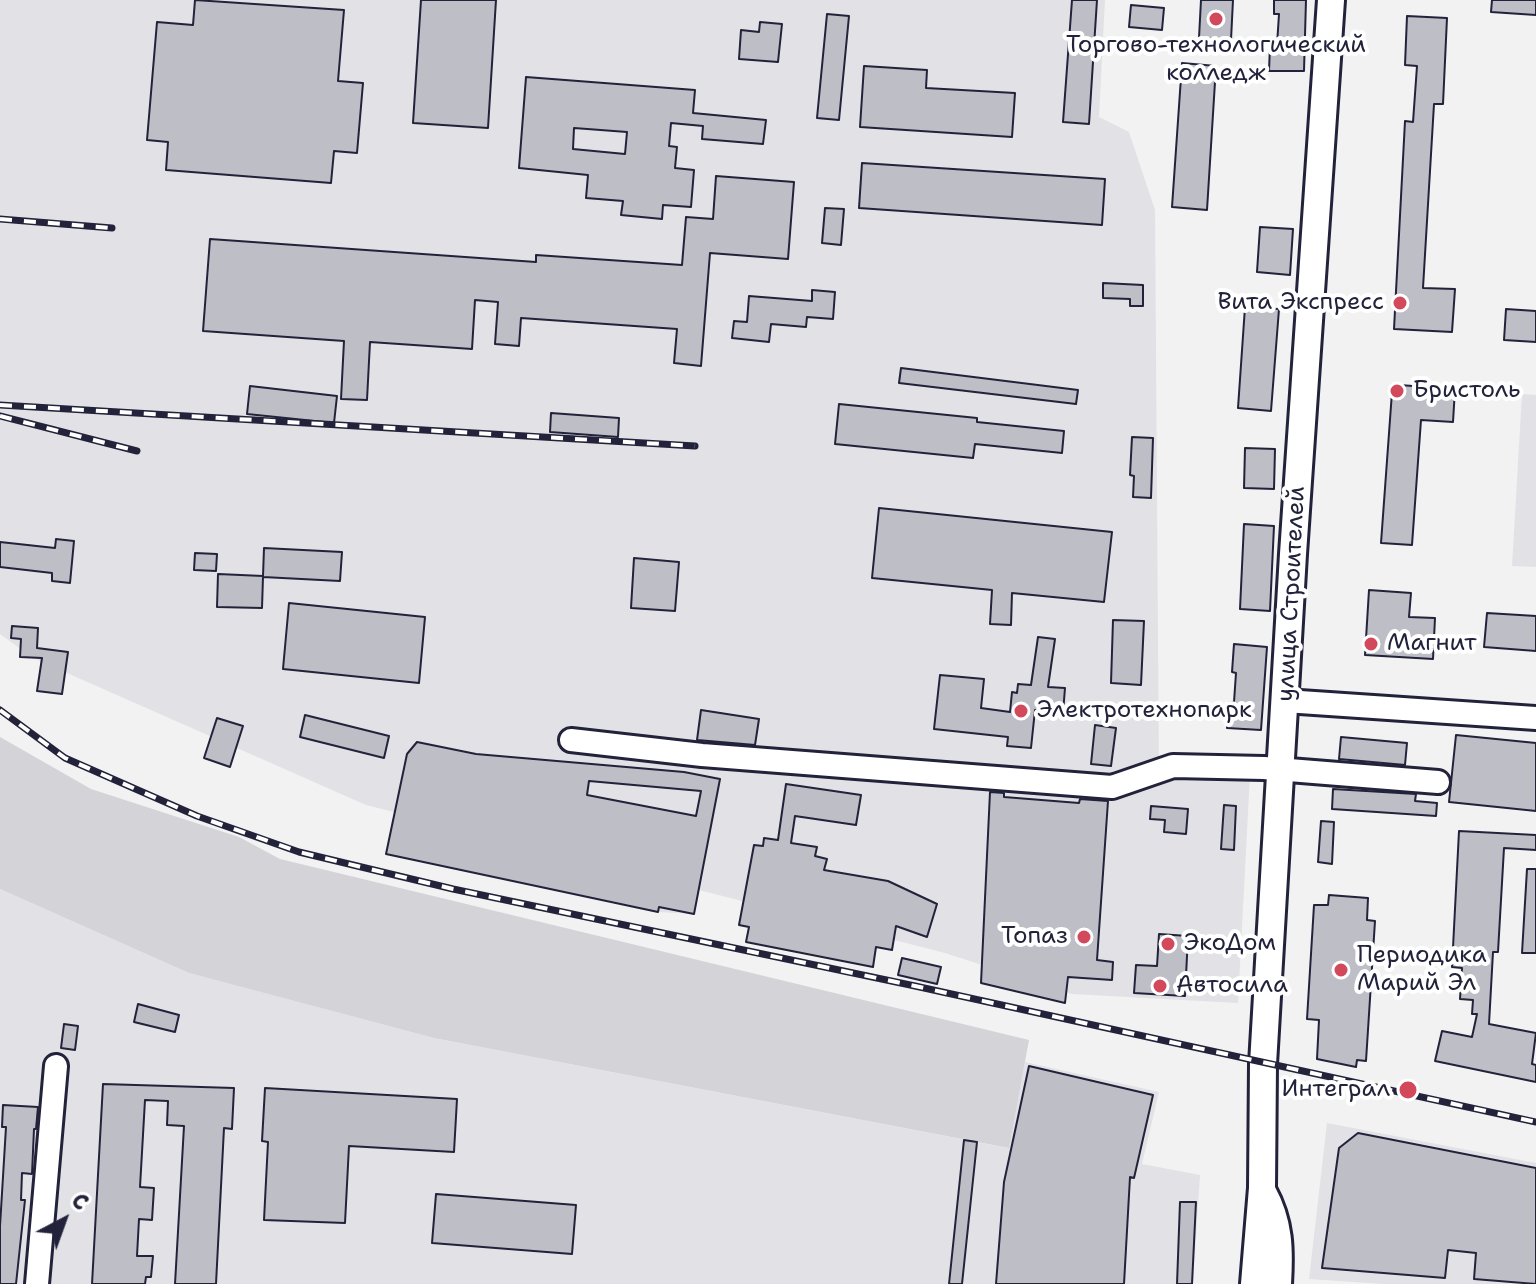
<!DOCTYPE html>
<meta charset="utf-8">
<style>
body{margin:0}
#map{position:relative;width:1536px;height:1284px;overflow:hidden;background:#f2f2f3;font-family:"Shantell Sans",sans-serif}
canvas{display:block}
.north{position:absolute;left:24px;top:1180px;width:80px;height:80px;-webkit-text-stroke:6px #fff;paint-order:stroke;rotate:41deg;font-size:22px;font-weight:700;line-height:32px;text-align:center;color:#22223b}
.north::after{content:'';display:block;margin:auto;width:28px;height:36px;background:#22223b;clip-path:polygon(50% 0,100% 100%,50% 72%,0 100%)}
</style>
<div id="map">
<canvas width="1536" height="1284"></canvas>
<div class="north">С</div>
</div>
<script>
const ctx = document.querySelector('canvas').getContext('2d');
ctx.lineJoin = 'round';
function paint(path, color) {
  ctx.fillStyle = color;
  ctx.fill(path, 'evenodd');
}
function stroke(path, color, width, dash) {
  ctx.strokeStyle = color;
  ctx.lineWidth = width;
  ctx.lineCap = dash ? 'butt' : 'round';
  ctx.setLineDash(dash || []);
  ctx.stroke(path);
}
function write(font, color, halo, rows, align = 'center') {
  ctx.font = font + ' "Shantell Sans",sans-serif';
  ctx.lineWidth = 8;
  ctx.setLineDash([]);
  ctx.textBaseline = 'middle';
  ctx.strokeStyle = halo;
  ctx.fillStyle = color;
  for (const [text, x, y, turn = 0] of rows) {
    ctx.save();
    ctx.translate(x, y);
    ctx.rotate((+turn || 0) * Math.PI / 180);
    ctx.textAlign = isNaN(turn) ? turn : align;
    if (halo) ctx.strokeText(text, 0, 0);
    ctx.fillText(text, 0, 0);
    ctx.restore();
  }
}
paint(new Path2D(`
 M0 0H1105L1099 117 1129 132 1155 210 1159 777 1250 775 1238 1003 1072 994 945 953 699 890 694 914 658 912 386 854 394 812 366 805 33 658 0 634Z
 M1522 394 1536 395V567L1512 566Z
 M0 889 189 973 434 1038 1008 1148 1025 1062 1159 1092 1142 1164 1200 1175 1193 1284H0Z
 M1327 1123 1536 1163V1284H1383L1309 1279Z`), '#e2e2e6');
paint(new Path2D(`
 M0 737 91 789 239 837 280 859 1029 1040 1009 1148 434 1038 189 973 0 889Z`), '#d3d3d8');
const building = new Path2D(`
 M195 0 344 10 338 81 363 83 357 153 334 151 331 183 166 170 168 142 147 140 157 22 193 25Z
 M421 0H496L488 128 413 123Z
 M1072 0H1097L1089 124 1063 122Z
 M1201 0H1233L1231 40 1199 38Z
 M1274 0H1306L1304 71H1269L1270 45H1277L1279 14H1274Z
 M1492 0H1536V15L1491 12Z
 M1131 5 1164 8 1162 30 1129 27Z
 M827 14 849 16 839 120 817 118Z
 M1407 16 1447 18 1443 104H1434L1423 288 1455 289 1452 332 1394 329 1405 121 1413 122 1417 66 1405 65Z
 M760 22 782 24 778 62 739 59 741 30 759 32Z
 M1182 63 1216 66 1207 210 1172 207Z
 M864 66 927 70 926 88 1015 93 1012 137 860 127Z
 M526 77 695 90 693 113 766 120 763 144 702 139 703 126 671 123 669 146 677 147 675 168 694 170 691 207 663 205 662 219 621 215 623 201 586 198 588 175 519 168ZM574 128 627 132 625 154 573 149Z
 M862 163 1105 179 1102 225 859 208Z
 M716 176 794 182 788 259 710 253 701 366 674 363 677 329 521 318 519 346 495 344 498 302 475 300 472 349 370 342 367 400 341 399 344 341 203 331 210 239 536 262V255L682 265 686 217 713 219Z
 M825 208 844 209 841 245 822 243Z
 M1260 227 1293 229 1290 275 1257 272Z
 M1103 283 1143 285V306H1130V299L1103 298Z
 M812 290 835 292 833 319 807 317 806 327 771 324 769 342 732 338 734 321 747 322 749 296 812 301Z
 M1245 307 1279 309 1271 411 1238 408Z
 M1506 309 1536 311V342L1504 340Z
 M901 368 1078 390 1076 404 899 383Z
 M1399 385 1455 389 1453 422 1421 420 1412 545 1381 543 1392 392Z
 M250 386 337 396 334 423 247 414Z
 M839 404 977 418V422L1064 431 1062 453 975 444 973 458 835 444Z
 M551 413 619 418 618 437 550 432Z
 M1132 437 1153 438 1151 498 1133 497 1134 476 1130 475Z
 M1245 448 1275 449 1274 489 1244 488Z
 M879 508 1112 532 1104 602 1012 593 1011 625 990 624 992 590 872 578Z
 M1244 524 1274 526 1270 611 1240 609Z
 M56 539 74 541 70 583 52 581V573L0 567V542L55 548Z
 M264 548 342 552 340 581 263 577 262 608 217 607 218 574 263 576Z
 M195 553 217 554 216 571 194 570Z
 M634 558 679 562 675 611 631 608Z
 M1369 590 1411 593 1409 617 1435 618 1433 659 1365 655Z
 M289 603 425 617 419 683 283 669Z
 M1487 613 1536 616V651L1484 647Z
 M1113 620 1144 621 1141 685 1111 683Z
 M12 626 38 628 37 648 68 652 62 694 37 691 42 658 20 657 21 639 11 638Z
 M1038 637 1055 639 1048 687 1065 688 1063 713 1035 710 1031 748 1007 746 1008 737 934 729 940 675 984 679 981 708 1010 712 1012 692 1017 693 1018 684 1031 685Z
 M1234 644 1267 647 1261 730 1227 728 1229 702H1234L1236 673 1232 672Z
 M701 710 759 719 755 745 697 740Z
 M305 715 389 736 384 758 300 737Z
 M217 718 243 726 230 767 204 758Z
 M1095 725 1116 728 1111 766 1091 764Z
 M1456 735 1536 743V811L1449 802Z
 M1341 737 1407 743 1405 765 1339 759Z
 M417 742 476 754 684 772 720 779 694 914 659 907 658 912 386 854 407 754ZM589 781 701 791 696 816 587 795Z
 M786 784 861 795 856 825 795 816 791 843 817 847 815 856 827 859 824 870 888 881 937 904 927 937 896 926 892 950 876 947 873 967 746 942 749 927 739 925 754 845 763 846 764 838 778 840Z
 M1333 789 1416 794 1415 801 1437 803 1436 816 1332 809Z
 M990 792 1004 793V797L1079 803 1080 799 1108 801 1097 960 1113 962 1112 980 1068 977 1065 1003 981 983Z
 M1224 805 1236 806 1234 850 1221 849Z
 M1151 806 1188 809 1186 834 1164 832 1165 820 1150 819Z
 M1321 821 1334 822 1332 864 1318 862Z
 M1459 831 1536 835V850L1504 848 1498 952H1493L1489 1024 1536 1033 1532 1064 1536 1065V1082L1435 1061 1442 1031 1472 1037 1477 1014H1472L1473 1000 1460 999 1462 968 1452 967Z
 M1527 869H1536V953H1522Z
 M1329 895 1368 898 1367 920 1375 921 1366 1061 1357 1060 1356 1067 1317 1059 1319 1020 1307 1019 1314 905H1328Z
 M1159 934 1188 936 1185 996 1134 993 1136 965 1157 966Z
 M902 958 941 967 937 984 898 975Z
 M138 1004 179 1015 175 1032 134 1022Z
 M64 1024 78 1026 75 1050 61 1048Z
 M1029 1066 1153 1095 1134 1178 1130 1177 1124 1284H996L1004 1182Z
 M103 1084 234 1088 232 1129 224 1128 216 1284H175L184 1126 167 1125 168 1101 145 1100 140 1187 154 1188 152 1220 139 1219 137 1256H153L151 1277H146L145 1284H92Z
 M265 1088 457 1099 454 1152 349 1146 345 1223 264 1220 268 1142 262 1141Z
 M3 1105 38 1107 36 1129H34L32 1174 22 1173 21 1200H25L16 1284H0V1226L6 1127H2Z
 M1358 1133 1536 1168V1284L1474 1279 1476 1253 1448 1250 1445 1278 1322 1268 1339 1148Z
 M964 1140 977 1142 962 1284H949Z
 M436 1194 576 1205 572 1254 432 1243Z
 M1180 1202H1196L1192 1284H1177Z`);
paint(building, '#bebec6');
stroke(building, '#22223b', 2);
const minor = new Path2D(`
 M1285 701 1536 718
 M571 740 702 755 1112 787 1173 766 1264 768 1438 782
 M37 1284 56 1066`);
const major = new Path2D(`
 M1263 1192C1280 1223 1280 1250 1278 1284
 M1254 1284 1262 1188 1263 1064 1293 554 1331 0`);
stroke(minor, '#22223b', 28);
stroke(major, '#22223b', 32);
stroke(minor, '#fff', 22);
stroke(major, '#fff', 26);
const rail = new Path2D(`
 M0 219 112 228
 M0 405 695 446
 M0 416 137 451
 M0 710 65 758 197 816 299 852 453 889 915 986 1536 1122`);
stroke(rail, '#22223b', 7);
stroke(rail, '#fff', 4, [12]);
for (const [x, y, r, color] of [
 [1216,19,8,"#d1495b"],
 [1400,303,8,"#d1495b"],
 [1397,391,8,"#d1495b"],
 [1371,644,8,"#d1495b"],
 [1021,711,8,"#d1495b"],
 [1084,937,8,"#d1495b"],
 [1168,944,8,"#d1495b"],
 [1341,970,8,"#d1495b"],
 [1160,986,8,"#d1495b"],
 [1408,1090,10,"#d1495b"]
]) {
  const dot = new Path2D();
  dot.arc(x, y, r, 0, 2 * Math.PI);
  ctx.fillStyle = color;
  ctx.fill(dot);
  stroke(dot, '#fff', 3);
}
write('24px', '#22223b', '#fff', [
 ["Торгово-технологический",1216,46,"center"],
 ["колледж",1216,74,"center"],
 ["Вита Экспресс",1384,303,"right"],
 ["Бристоль",1413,391],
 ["Магнит",1387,644],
 ["Электротехнопарк",1037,711],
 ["Топаз",1068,937,"right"],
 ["ЭкоДом",1184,944],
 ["Периодика",1357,956],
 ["Марий Эл",1357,984],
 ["Автосила",1176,986],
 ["Интеграл",1390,1090,"right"]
], 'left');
write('24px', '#22223b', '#fff', [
 ["улица Строителей",1292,594,-87]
]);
</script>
